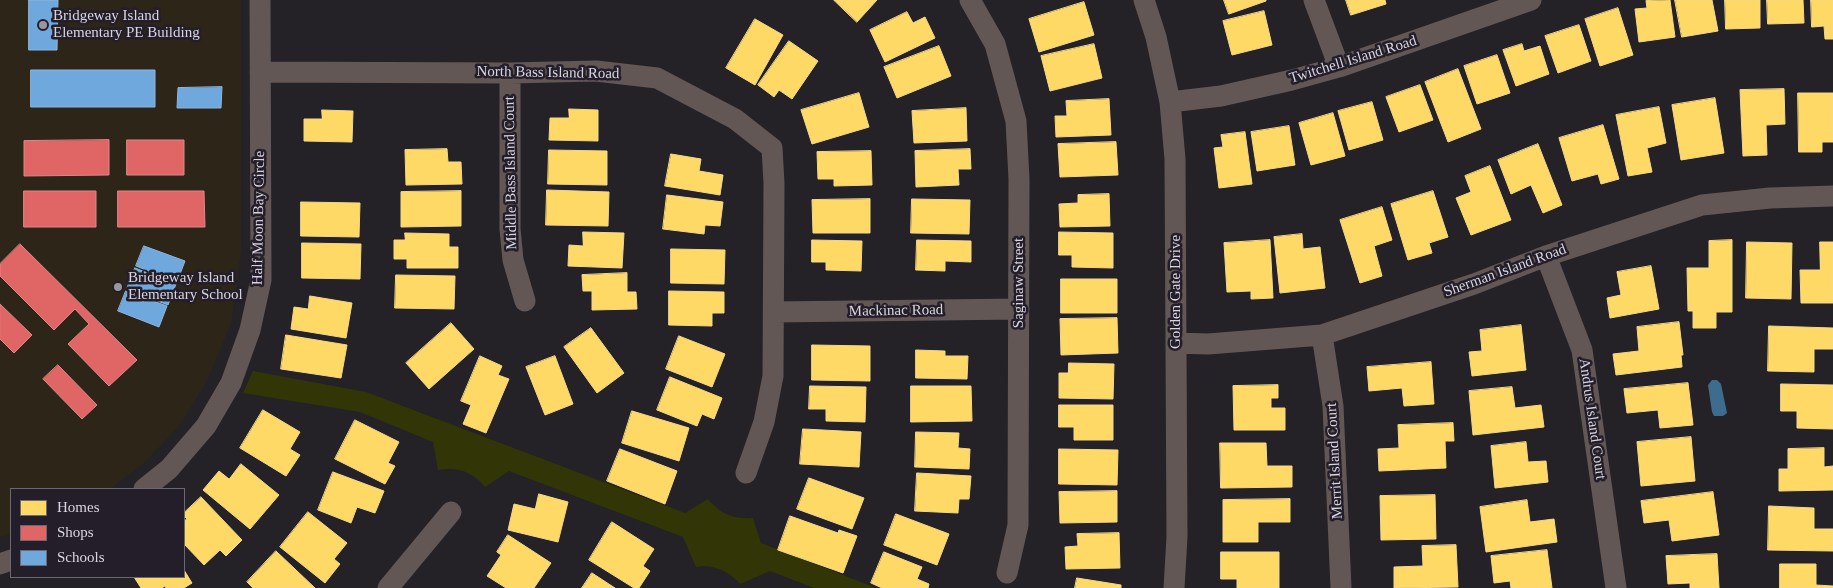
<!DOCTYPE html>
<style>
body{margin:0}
#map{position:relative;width:1833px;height:588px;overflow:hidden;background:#242127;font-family:"Times New Roman",serif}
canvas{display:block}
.legend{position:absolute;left:10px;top:488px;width:175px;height:90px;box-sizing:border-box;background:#231e2a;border:1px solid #6c6772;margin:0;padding:6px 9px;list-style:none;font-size:15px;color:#d9d5de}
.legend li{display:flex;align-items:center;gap:10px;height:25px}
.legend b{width:25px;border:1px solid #6c6772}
</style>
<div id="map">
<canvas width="1833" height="588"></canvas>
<ul class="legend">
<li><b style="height:14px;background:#ffd966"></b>Homes</li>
<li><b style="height:14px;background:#e06666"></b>Shops</li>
<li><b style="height:14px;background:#6fa8dc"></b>Schools</li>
</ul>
</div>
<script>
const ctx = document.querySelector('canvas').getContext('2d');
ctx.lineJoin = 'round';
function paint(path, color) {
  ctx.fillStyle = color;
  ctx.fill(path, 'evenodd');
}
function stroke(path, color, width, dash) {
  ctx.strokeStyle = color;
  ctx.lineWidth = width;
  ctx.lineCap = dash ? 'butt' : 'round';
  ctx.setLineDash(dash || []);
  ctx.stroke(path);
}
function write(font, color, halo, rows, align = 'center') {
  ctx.font = font + ' "Times New Roman",serif';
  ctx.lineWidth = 5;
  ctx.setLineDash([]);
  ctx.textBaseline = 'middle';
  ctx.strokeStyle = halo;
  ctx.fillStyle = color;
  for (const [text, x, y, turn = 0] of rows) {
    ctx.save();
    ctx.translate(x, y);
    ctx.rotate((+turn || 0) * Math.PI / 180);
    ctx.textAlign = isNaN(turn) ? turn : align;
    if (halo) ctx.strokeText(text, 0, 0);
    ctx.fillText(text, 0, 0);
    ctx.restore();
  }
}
paint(new Path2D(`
 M0 0H241V251L231 324 206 383 179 426 142 465 110 489H11V534L0 537Z`), '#2e2519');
paint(new Path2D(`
 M253 371 366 392 685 513 708 499C721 515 734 519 753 518L761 543 876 588H814L770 571 740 584C729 571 713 564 696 567L683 537 509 471 485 487C472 471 457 467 438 470L433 442 360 412 243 393Z`), '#323606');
paint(new Path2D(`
 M1712 380H1717L1721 384 1727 413 1723 416H1714L1712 412 1708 385Z`), '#3d6c8c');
const homes = new Path2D(`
 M834 0H877L857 22Z
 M1224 0H1266V1L1229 14Z
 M1346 0H1385L1386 4 1351 15Z
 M1670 0 1675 37 1639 42 1635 9 1647 8 1646 1Z
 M1675 0H1712L1718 31 1682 37Z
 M1725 0H1760V28L1726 29Z
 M1767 0H1803L1804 23 1768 24Z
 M1811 0H1833V39H1825L1824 26 1812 27Z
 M1084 2 1094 35 1039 52 1029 19Z
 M1618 8 1633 55 1600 66 1585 19Z
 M1264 11 1272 45 1232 55 1223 21Z
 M907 12 913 23 925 17 935 38 885 62 870 30Z
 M755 19 783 35 755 85 726 68Z
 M1579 25 1591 61 1558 73 1545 36Z
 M789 41 818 61 792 99 779 90 774 97 758 85Z
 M1094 44 1102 78 1050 91 1041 56Z
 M1522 44 1524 51 1540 46 1549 74 1516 86 1503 50Z
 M939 46 951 76 897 98 884 67Z
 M1497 55 1510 93 1477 104 1464 66Z
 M1458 69 1481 129 1448 142 1425 82Z
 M1420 85 1433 120 1399 132 1386 97Z
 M1784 89 1785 124 1766 125 1767 155 1743 156 1740 90Z
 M859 93 869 127 812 144 801 110Z
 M1798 93H1833V142H1822V152H1799Z
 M1715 98 1724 153 1681 160 1672 105Z
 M1109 99 1111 135 1056 137 1055 116H1067L1066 101Z
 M1372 102 1383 140 1349 150 1338 111Z
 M1659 107 1666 143 1647 148 1652 172 1628 176 1616 115Z
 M966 108 967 141 914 143 912 111Z
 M569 109 598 110V141L549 140 550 118H569Z
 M322 110 353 111 352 142 304 141V119H322Z
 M1333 113 1345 156 1311 165 1299 123Z
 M1603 125 1619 179 1601 184 1598 174 1572 181 1559 138Z
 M1289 126 1295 165 1257 171 1251 132Z
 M1245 132 1252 184 1219 188 1214 148 1223 147 1221 135Z
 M1116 142 1118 175 1060 177 1058 144Z
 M1538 144 1562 205 1543 213 1531 185 1511 194 1498 160Z
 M447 149 448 162H461L462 184 406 185 405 150Z
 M970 149 971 169H958L959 185 916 187 915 151Z
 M549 150 607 151V185L548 184Z
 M871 151 872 185 834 186V179H818L817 152Z
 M671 154 701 159 699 171 723 175 720 195 665 186Z
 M1490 166 1511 220 1471 235 1456 198 1471 192 1465 176Z
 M547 190 609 192 608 226 546 225Z
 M461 191V226L401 227V192Z
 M1433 191 1448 237 1429 243 1432 253 1408 260 1391 204Z
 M1109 194 1110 226 1060 227 1059 204 1078 203V195Z
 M667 195 723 202 720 226 705 225 704 234 663 229Z
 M870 199V233H813L812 200Z
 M912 199 970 200 969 234 911 233Z
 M301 202 360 203 359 237 301 236Z
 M1382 207 1392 240 1374 246 1382 276 1360 283 1340 220Z
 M583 232 624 233 622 268 568 266 569 245 583 246Z
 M1059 232 1113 233V268L1072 267V255H1059Z
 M405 233 449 234V247H458V268H407V259H394V240H405Z
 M1302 234 1303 249 1320 247 1325 288 1280 293 1274 237Z
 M812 240 862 241 861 271 826 270V262H812Z
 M917 240 971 241V262L945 261V271L916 270Z
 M1270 240 1273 298 1251 299V291L1227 292 1224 243Z
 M1732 240V312H1716V328H1693V311H1688L1687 268H1709V241Z
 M1747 242 1792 243 1791 299 1746 298Z
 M1820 242H1833V303H1801L1800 270H1820Z
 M302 243 361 244 360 279 302 278Z
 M671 249 725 250 724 284 671 283Z
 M1651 266 1659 309 1610 318 1607 298 1621 295 1617 272Z
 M627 273V292H636L637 309 592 310V291H583L582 275Z
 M396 275 455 276 454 309 395 308Z
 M1061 279H1117V313H1061Z
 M669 291 724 292V313H712V326L669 325Z
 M310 296 352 303 346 338 291 329 294 307 308 309Z
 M1117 318 1118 353 1061 355 1060 319Z
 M1679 322 1683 355H1681L1682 367 1616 375 1613 354 1639 351 1637 327Z
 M451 323 474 349 429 389 406 363Z
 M1521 325 1526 370 1472 376 1469 352 1482 351 1480 330Z
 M1769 326 1833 328V349H1814V372L1768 371Z
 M591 328 624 373 597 393 564 347Z
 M286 335 347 345 341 378 281 369Z
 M679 336 725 354 712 387 666 369Z
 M812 345 870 346V381L812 380Z
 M916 350 945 351V356H968L967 379 916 378Z
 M480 356 502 366 498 375 509 379 486 433 463 424 471 405 461 401Z
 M555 356 573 404 545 415 526 367Z
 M1431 362 1434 404 1404 406 1402 388 1369 391 1367 367Z
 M1069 363 1114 364 1113 399 1059 398V373H1068Z
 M670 377 722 398 714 419 702 414 697 426 657 410Z
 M1688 383 1693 425 1660 428 1658 410 1627 413 1624 389Z
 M1781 384 1833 385V429L1797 428V411H1781Z
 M1278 385V398H1271V408H1285V430H1234L1233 386Z
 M810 386 866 387 865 422 826 421V409H809Z
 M911 386H971L972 421 911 422Z
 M1512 387 1515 408 1541 405 1544 427 1473 435 1469 391Z
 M1059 405H1113V440H1074V427H1059Z
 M263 410 300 432 290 449 300 455 286 476 240 448Z
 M632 411 689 428 679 461 622 443Z
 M355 420 399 442 388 463 395 466 385 484 335 459Z
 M1453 423 1454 441H1445L1446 468 1379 471 1378 449 1399 448 1398 425Z
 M803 429 861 432 859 467 800 464Z
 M916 432 959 433 958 448 970 449 969 469 915 467Z
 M1691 437 1695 481 1641 486 1637 442Z
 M1526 442 1528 462 1546 461 1548 482 1495 488 1491 446Z
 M1220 443H1266L1267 466H1292V487L1221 488Z
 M1824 448V467L1833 466V490L1779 491V469H1788V449Z
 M620 449 677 471 665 504 607 481Z
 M1059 449 1118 450 1117 485 1059 484Z
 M241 464 279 495 250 529 203 490 219 471 229 479Z
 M333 472 384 491 375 513 357 507 351 523 318 510Z
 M917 473 971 476 969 499H959L958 513 915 511Z
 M809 478 864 498 852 529 797 509Z
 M1117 491V522L1060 523 1059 492Z
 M1713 492 1719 535 1672 541 1669 520 1644 523 1641 501Z
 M539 494 568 502 558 542 508 530 514 504 535 509Z
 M1435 495 1436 539 1381 540 1380 496Z
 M201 497 242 540 226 556 220 550 204 565 184 544V521L187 519 184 516V513Z
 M1290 499V522H1258V542H1223V500Z
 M1527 500 1530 522 1554 519 1557 542 1486 552 1480 507Z
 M1769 506 1814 508V529H1833V551L1768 550Z
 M308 512 347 543 334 559 340 564 325 583 280 547Z
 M896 514 949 534 937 565 884 545Z
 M790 516 838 533 839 530 857 536 843 573 778 550Z
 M612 522 654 549 643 566 650 571 639 588H634L589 560Z
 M1119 533 1120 568 1066 569 1065 547 1078 546 1077 534Z
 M508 535 551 563 534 588H506L487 576 501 555 497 552Z
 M1456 545 1458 587 1394 588V567L1423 566 1422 546Z
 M1547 550 1552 588H1511L1510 581 1494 583 1491 556Z
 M276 551 315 588H253L247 582Z
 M884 552 922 567 917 579 929 584 928 588H882L871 583Z
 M1221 552H1279V588H1237V579H1221Z
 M1717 554 1719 588H1690V583L1668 584 1666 556Z
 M1780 564H1816V585L1833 586V588H1780Z
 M184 570 192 583 184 588H166L165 586 162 588H141L134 577H184Z
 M592 573 615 588H582Z
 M1077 578 1121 585V588H1075Z`);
paint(homes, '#ffd966');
stroke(homes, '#f4d88a', 1);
const shops = new Path2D(`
 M109 140V175L24 176V141Z
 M127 140H184V175H127Z
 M24 191H96V227H24Z
 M118 191H204L205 227H118Z
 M20 244 137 360 109 386 68 344 89 324 75 309 54 330 0 276V264Z
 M0 304 32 335 14 353 0 339Z
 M58 365 97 405 82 419 43 379Z`);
paint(shops, '#e06666');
stroke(shops, '#de878a', 1);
const schools = new Path2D(`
 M29 0H58L57 50H29Z
 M31 70H155V107H31Z
 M222 87 221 108H177L178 88Z
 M144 246 185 261 177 282 136 266Z
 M135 268 176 284 168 305 127 289Z
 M126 291 167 306 159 327 118 311Z`);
paint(schools, '#6fa8dc');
stroke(schools, '#8fb6dd', 1);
stroke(new Path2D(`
 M970 0 995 44 1016 121 1019 179 1018 525 1007 573
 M1144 0 1156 37 1170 102 1175 159 1177 537 1174 588
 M1314 0 1339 67
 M260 72 510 73 596 71 657 78 735 119 772 148 774 183 773 376 764 422 746 473
 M510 73V229L513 260 525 301
 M1170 102 1221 96 1292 80 1339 67 1531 0
 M1546 256 1582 350 1616 588
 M774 312 1019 309
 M1322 335 1333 406 1341 588
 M1177 343 1208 344 1322 335 1474 284 1546 256 1702 205 1770 198 1833 196
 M144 489 169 469 206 426 231 383 250 330 261 280 260 0
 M0 564 11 560
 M388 588 451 512`), '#635755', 21);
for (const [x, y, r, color] of [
 [43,25,5,"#9a969e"],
 [118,287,5,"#9a969e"]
]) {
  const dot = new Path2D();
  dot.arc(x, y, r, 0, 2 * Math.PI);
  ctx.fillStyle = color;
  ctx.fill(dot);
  stroke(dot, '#231e2a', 2);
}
write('15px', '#d9d5de', '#231e2a', [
 ["Bridgeway Island",53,16],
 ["Elementary PE Building",53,33],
 ["Bridgeway Island",128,278],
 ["Elementary School",128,295]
], 'left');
write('15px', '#d9d5de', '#231e2a', [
 ["Twitchell Island Road",1353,60,-17],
 ["North Bass Island Road",548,73,1],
 ["Middle Bass Island Court",511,173,-91],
 ["Half Moon Bay Circle",259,218,-89],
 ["Sherman Island Road",1505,271,-20],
 ["Saginaw Street",1019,283,-90],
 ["Golden Gate Drive",1176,292,-90],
 ["Mackinac Road",896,311,-1],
 ["Andrus Island Court",1592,419,82],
 ["Merrit Island Court",1335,461,-93]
]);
</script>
